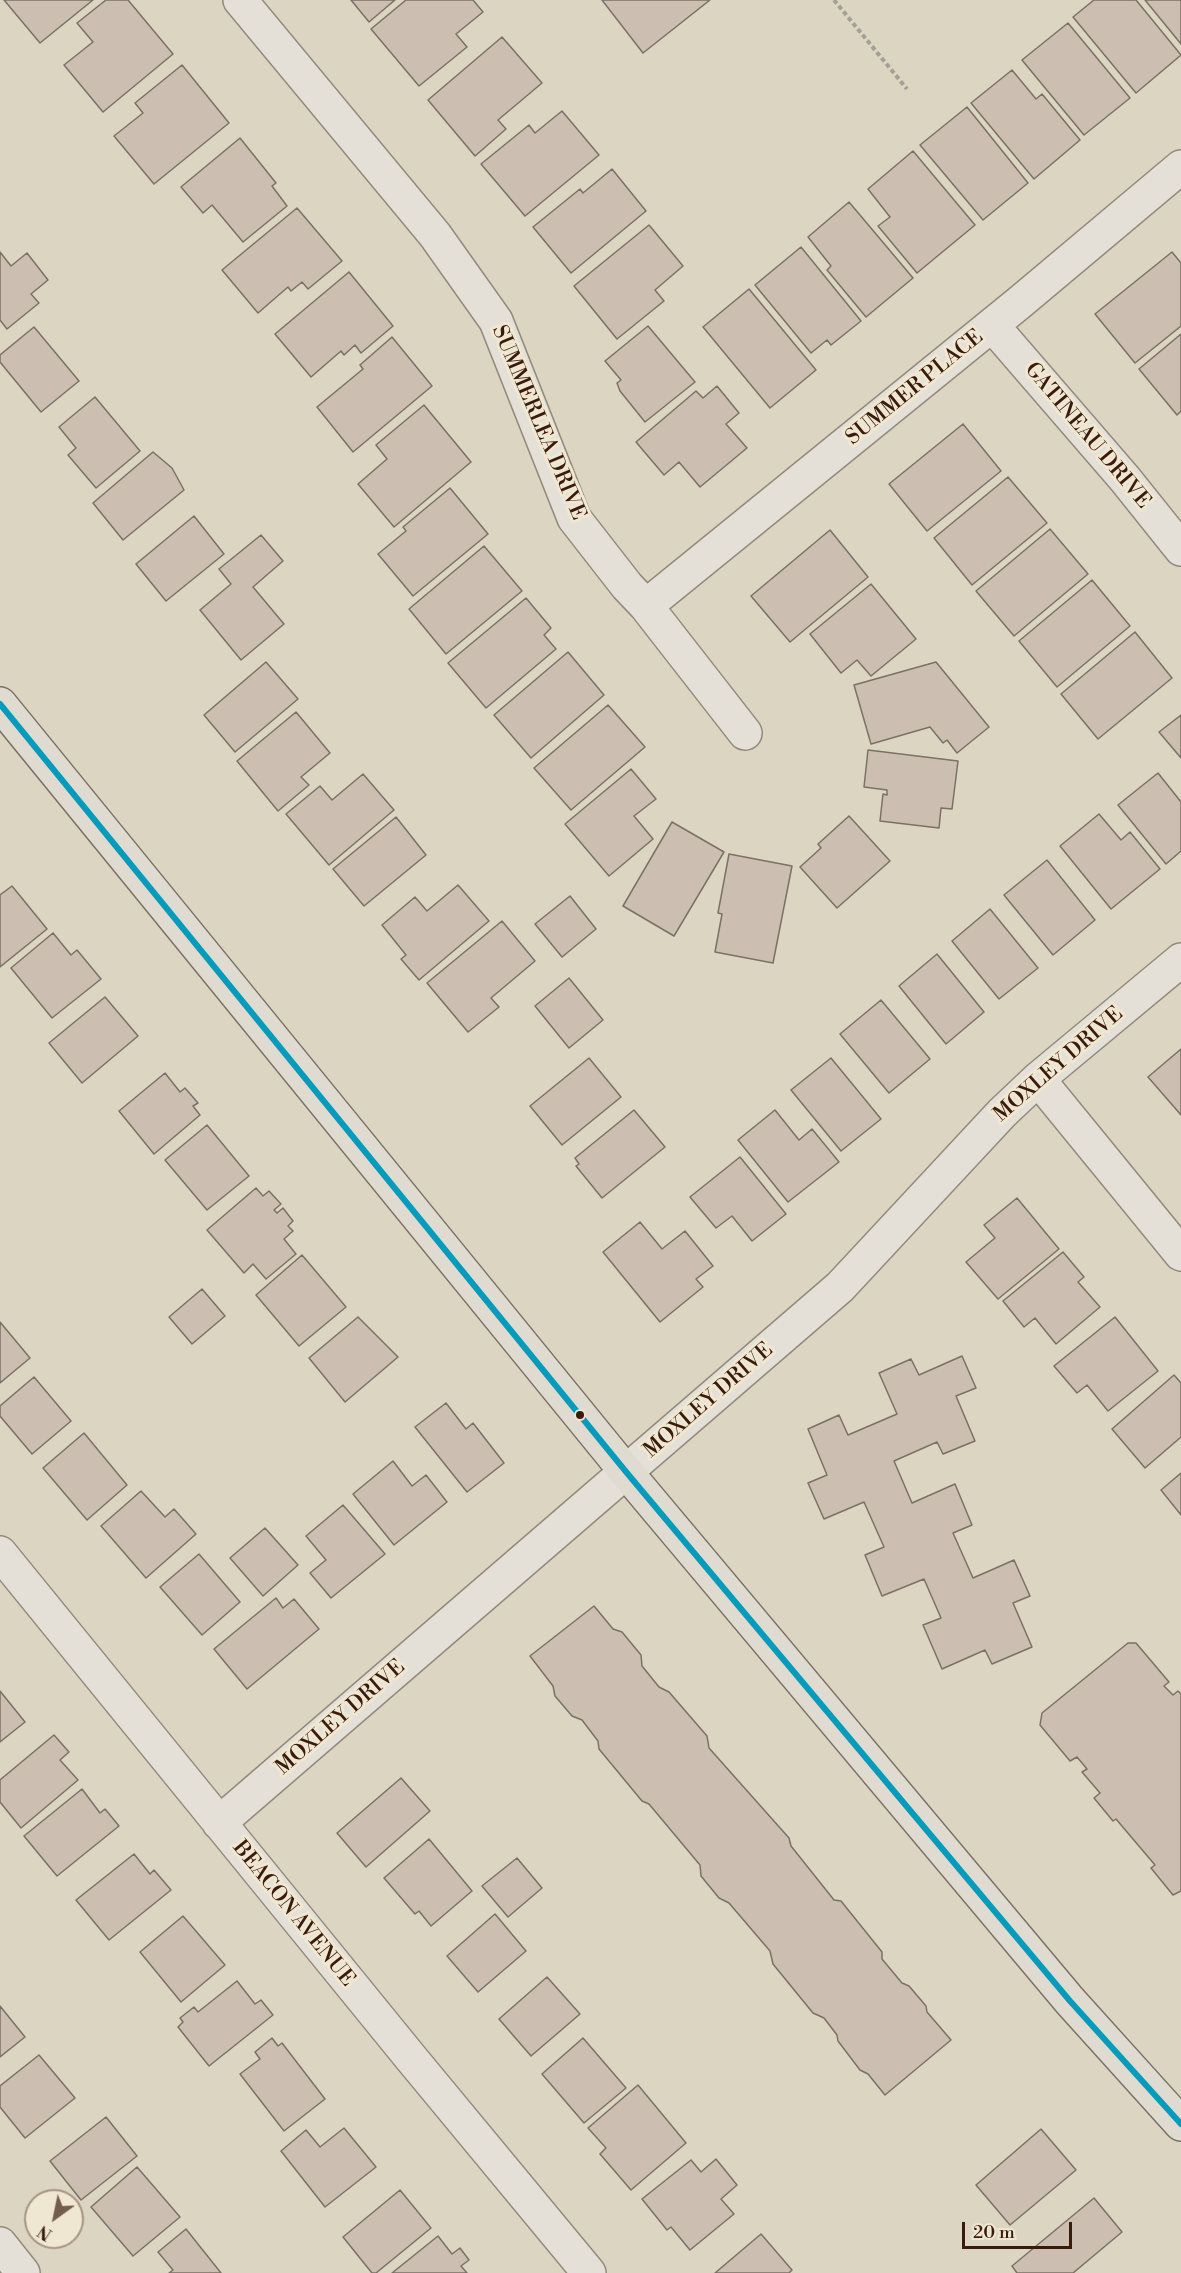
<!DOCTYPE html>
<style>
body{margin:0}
#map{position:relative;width:1181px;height:2273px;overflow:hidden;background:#dcd5c2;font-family:"Libre Bodoni",serif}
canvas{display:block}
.north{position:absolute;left:24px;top:2189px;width:60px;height:60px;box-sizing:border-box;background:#efe7d1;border:2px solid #a79582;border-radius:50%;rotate:213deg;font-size:16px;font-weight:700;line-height:24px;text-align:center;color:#3a1b0b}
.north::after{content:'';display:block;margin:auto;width:21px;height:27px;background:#735c4b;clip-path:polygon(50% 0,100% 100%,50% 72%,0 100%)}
.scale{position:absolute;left:962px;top:2222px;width:110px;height:27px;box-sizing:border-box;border:3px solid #3a1b0b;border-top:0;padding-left:8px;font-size:18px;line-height:21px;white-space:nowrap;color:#3a1b0b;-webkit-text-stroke:4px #efe7d1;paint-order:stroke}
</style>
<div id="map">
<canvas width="1181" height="2273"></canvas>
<div class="north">N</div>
<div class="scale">20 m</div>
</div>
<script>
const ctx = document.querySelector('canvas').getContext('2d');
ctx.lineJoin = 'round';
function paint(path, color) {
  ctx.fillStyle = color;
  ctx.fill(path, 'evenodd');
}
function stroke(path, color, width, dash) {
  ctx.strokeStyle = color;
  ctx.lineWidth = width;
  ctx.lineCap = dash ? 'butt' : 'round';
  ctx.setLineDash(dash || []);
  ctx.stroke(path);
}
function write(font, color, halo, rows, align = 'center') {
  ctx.font = font + ' "Libre Bodoni",serif';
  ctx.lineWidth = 6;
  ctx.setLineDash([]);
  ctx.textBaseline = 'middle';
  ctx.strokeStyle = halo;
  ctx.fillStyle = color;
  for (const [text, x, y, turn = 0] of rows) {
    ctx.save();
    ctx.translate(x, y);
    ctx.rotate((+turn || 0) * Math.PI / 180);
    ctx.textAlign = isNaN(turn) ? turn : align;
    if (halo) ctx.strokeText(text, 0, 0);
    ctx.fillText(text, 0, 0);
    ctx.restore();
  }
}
const building = new Path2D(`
 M4 0H93L40 43Z
 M106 0H128L173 54 103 112 64 65 93 42 77 23Z
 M351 0H395L369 22Z
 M406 0H473L483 12 456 34 467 47 419 86 371 29Z
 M602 0H710L643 53Z
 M1094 0H1136L1181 55 1136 93 1073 17Z
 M1145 0H1181V44Z
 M1068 23 1130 98 1084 135 1022 60Z
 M502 37 542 83 498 120 506 129 475 156 428 100Z
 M182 65 229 123 154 184 114 136 143 113 135 103Z
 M1012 70 1036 99 1042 94 1080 140 1034 179 971 103Z
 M967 107 1028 183 983 220 920 145Z
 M562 111 599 155 525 216 481 164 529 125 535 133Z
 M240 138 276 183 272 186 287 206 243 242 212 205 203 213 181 187Z
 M913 151 975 225 917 273 878 226 890 217 868 189Z
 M612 169 646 211 571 273 533 227 580 189 583 193Z
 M849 202 913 278 866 317 827 270 831 266 808 237Z
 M297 208 342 261 308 289 302 282 291 291 288 287 258 313 222 270Z
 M649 225 683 266 655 290 664 301 617 339 574 286Z
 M801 247 861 321 831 345 827 340 811 353 755 285Z
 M0 252 11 266 27 253 48 280 31 294 39 303 7 329 0 320Z
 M1172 252 1181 263V326L1135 363 1095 314Z
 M349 272 393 326 361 353 355 345 344 355 341 351 311 377 275 334Z
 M749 289 816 370 770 408 703 327Z
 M648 326 695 382 645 422 620 391 617 383 621 380 605 361Z
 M34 327 79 381 41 412 0 362V355Z
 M1181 334V411L1177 415 1139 369Z
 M392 337 432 386 353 452 317 407 363 369 360 365Z
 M717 386 739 413 726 424 747 448 700 487 679 462 664 475 636 442 696 391 703 398Z
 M95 397 140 451 96 488 68 455 76 448 59 427Z
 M424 405 471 462 394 527 358 484 387 459 376 445Z
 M963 424 1001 471 927 531 889 484Z
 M153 452 172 468 184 490 123 540 93 503Z
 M1008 477 1047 523 972 585 934 538Z
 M450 488 488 534 413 596 378 554 406 531 403 527Z
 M194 516 224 554 166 601 136 564Z
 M1050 529 1088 574 1014 636 976 591Z
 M830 530 868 577 790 642 751 596Z
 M261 535 283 561 253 587 284 624 241 660 200 610 231 584 219 569Z
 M484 546 522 591 446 654 409 609Z
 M1092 580 1130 626 1057 687 1019 641Z
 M871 584 916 639 871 676 857 660 841 673 810 634Z
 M526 598 551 628 544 635 556 649 486 708 448 663Z
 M1135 632 1172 678 1098 739 1061 694Z
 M568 652 604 695 531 758 494 715Z
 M266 662 298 699 235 752 204 715Z
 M936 662 989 727 957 753 947 740 943 743 930 727 871 744 854 685Z
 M608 705 645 747 571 810 534 768Z
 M296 712 330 753 301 777 309 785 278 811 237 761Z
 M1181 715V758L1159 732Z
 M868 750 958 761 952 809 941 808 939 828 880 821 883 794 887 795V790L864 787Z
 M631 769 656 799 634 816 653 839 609 876 565 824Z
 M1158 773 1181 802V851L1166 864 1118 805Z
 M363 774 394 810 329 865 286 814 320 786 332 800Z
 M1099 814 1121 840 1130 832 1160 869 1111 909 1060 846Z
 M849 816 890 861 837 908 800 867 821 848 818 844Z
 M396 817 426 855 364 906 333 869Z
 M672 822 724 852 674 936 623 906Z
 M729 854 792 866 773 963 715 952 722 914 718 913Z
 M1047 860 1095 920 1053 955 1004 895Z
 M458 885 489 921 419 980 401 959 406 955 382 925 415 897 427 911Z
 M12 886 47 929 0 967V895Z
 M570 896 596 929 562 957 535 924Z
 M990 909 1038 968 999 999 952 941Z
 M502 921 535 961 491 998 499 1007 468 1032 427 983Z
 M53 933 71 955 77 950 101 979 52 1018 11 968Z
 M937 954 984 1012 946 1044 899 986Z
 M569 978 603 1020 569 1048 535 1006Z
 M105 997 138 1036 82 1083 49 1043Z
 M881 1000 930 1059 889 1093 840 1034Z
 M1181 1049V1115L1148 1077Z
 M589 1058 621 1097 562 1145 530 1106Z
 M831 1058 881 1119 841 1151 791 1090Z
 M165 1073 180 1092 185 1088 198 1103 193 1106 200 1115 154 1154 119 1111Z
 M634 1110 665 1147 602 1198 576 1166 579 1164 575 1158Z
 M775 1110 799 1140 812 1129 839 1162 788 1202 738 1140Z
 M207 1125 249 1176 207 1210 165 1160Z
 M740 1157 786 1214 752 1241 732 1216 716 1228 690 1197Z
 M256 1188 263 1196 269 1191 281 1204 274 1210 277 1213 283 1208 293 1221 288 1226 293 1231 284 1239 296 1254 266 1279 253 1264 244 1273 207 1230Z
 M1017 1198 1059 1249 998 1299 966 1262 995 1238 984 1225Z
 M640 1222 662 1249 685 1231 713 1266 696 1279 703 1287 660 1322 603 1252Z
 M1063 1252 1084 1277 1078 1282 1100 1307 1056 1344 1035 1318 1024 1327 1003 1301Z
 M302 1255 346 1307 299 1346 256 1295Z
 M202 1289 225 1316 192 1344 169 1317Z
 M358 1317 398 1357 345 1402 309 1358Z
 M1115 1317 1158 1371 1108 1411 1087 1385 1077 1393 1054 1366Z
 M0 1322 30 1358 0 1383Z
 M962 1356 976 1388 956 1396 975 1441 943 1454 937 1442 894 1461 912 1503 955 1484 972 1525 953 1533 973 1578 1014 1560 1030 1596 1013 1603 1032 1647 992 1664 985 1650 942 1669 923 1625 941 1618 924 1579 882 1596 865 1555 884 1547 864 1502 824 1519 808 1483 827 1475 808 1429 839 1415 848 1435 897 1414 879 1373 911 1359 919 1375Z
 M1174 1375 1181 1383V1437L1145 1468 1112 1429Z
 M34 1377 71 1421 32 1454 0 1416V1406Z
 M446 1403 466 1429 473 1423 504 1463 467 1492 415 1427Z
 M84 1433 127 1485 87 1520 43 1468Z
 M393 1461 412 1486 426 1475 447 1502 394 1545 353 1494Z
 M1181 1473V1515L1161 1490Z
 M141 1491 165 1517 174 1509 196 1534 146 1578 101 1526Z
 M343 1505 385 1554 331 1598 310 1573 326 1560 306 1536Z
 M265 1528 298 1565 263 1596 230 1558Z
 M199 1554 240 1602 202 1635 160 1587Z
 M276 1598 283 1608 294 1599 319 1629 247 1689 214 1649Z
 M594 1606 613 1629 622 1632 641 1655 642 1666 659 1687 669 1692 707 1736 709 1748 789 1838 791 1846 834 1900 841 1901 882 1952V1959L902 1983 909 1986 926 2006 927 2012 951 2040 885 2095 868 2074 860 2070 838 2041 837 2035 824 2018 813 2013 773 1964 770 1951 729 1903 719 1898 701 1876 700 1865 649 1804 642 1801 599 1749 598 1741 582 1720 572 1716 555 1696 553 1686 530 1656Z
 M1128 1643H1136L1169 1682 1164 1686 1173 1695 1178 1691 1181 1694V1891L1173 1895 1151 1868 1155 1865 1116 1819 1113 1821 1094 1798 1100 1793 1082 1772 1087 1769 1077 1757 1070 1761 1040 1725 1042 1713Z
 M0 1691 25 1722 0 1742Z
 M54 1735 69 1752 60 1760 78 1780 21 1828 0 1802V1780Z
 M401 1778 430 1811 366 1867 337 1833Z
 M82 1789 100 1813 105 1809 119 1826 57 1876 24 1836Z
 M429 1839 472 1891 431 1926 419 1911 415 1914 384 1878Z
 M134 1854 150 1874 154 1870 171 1890 109 1940 76 1900Z
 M517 1858 542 1888 508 1917 482 1886Z
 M495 1914 526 1951 478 1992 447 1956Z
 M183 1916 225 1965 181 2002 140 1952Z
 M547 1977 580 2014 531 2056 499 2019Z
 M237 1981 255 2004 261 2000 273 2015 209 2066 178 2027 183 2022 180 2018 194 2007 198 2012Z
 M0 2006 25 2037 0 2057Z
 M272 2038 278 2046 282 2043 325 2099 284 2131 240 2074 260 2059 255 2052Z
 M583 2038 626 2088 584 2123 542 2074Z
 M39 2055 75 2098 25 2138 0 2107V2086Z
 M638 2085 686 2143 631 2190 600 2154 606 2148 588 2128Z
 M106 2117 137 2156 81 2200 50 2161Z
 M344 2128 376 2167 325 2207 281 2151 306 2130 320 2147Z
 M1041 2129 1076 2170 1010 2225 976 2185Z
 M716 2159 737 2185 721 2199 734 2214 690 2250 671 2227 667 2230 642 2199 691 2160 701 2172Z
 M137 2167 180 2217 133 2256 91 2207Z
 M400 2190 431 2228 376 2273H372L343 2237Z
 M1094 2198 1122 2232 1073 2273H1017L1012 2266Z
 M186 2229 221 2273H169L173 2270 158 2252Z
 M761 2234 792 2270 789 2273H715Z
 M438 2236 452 2254 460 2248 469 2260 461 2266 467 2273H392Z`);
paint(building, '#ccbfb1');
stroke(building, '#7b7166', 1.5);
const minor = new Path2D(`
 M240 0 435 235 496 321 574 518 627 586 646 606 745 733
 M992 325 1125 479 1181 549
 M646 606 1019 303 1181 167
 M1038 1079 1181 1254
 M0 1553 411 2058 589 2273
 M219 1823 840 1287 1002 1113 1038 1079 1181 960
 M0 2244 23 2273`);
const major = new Path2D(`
 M0 704 627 1473 1070 2001 1181 2124`);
stroke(minor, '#928a7d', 36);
stroke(major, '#7b7166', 36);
stroke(new Path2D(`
 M834 0 907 89`), '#a59f96', 4, [4.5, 3]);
stroke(minor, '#e4e0d7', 33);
stroke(major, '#dfdbd0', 33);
stroke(new Path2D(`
 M0 704 627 1473 1070 2001 1181 2124`), '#069bba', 6);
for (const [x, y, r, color] of [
 [580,1415,5,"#3a1b0b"]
]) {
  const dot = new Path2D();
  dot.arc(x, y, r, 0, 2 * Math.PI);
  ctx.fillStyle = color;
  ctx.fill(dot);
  stroke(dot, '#efe7d1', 2);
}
write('21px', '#3a1b0b', '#efe7d1', [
 ["SUMMER PLACE",915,388,-39],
 ["SUMMERLEA DRIVE",538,423,67],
 ["GATINEAU DRIVE",1087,436,50],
 ["MOXLEY DRIVE",1059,1065,-41],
 ["MOXLEY DRIVE",709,1401,-41],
 ["MOXLEY DRIVE",341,1718,-41],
 ["BEACON AVENUE",293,1914,51]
]);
</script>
